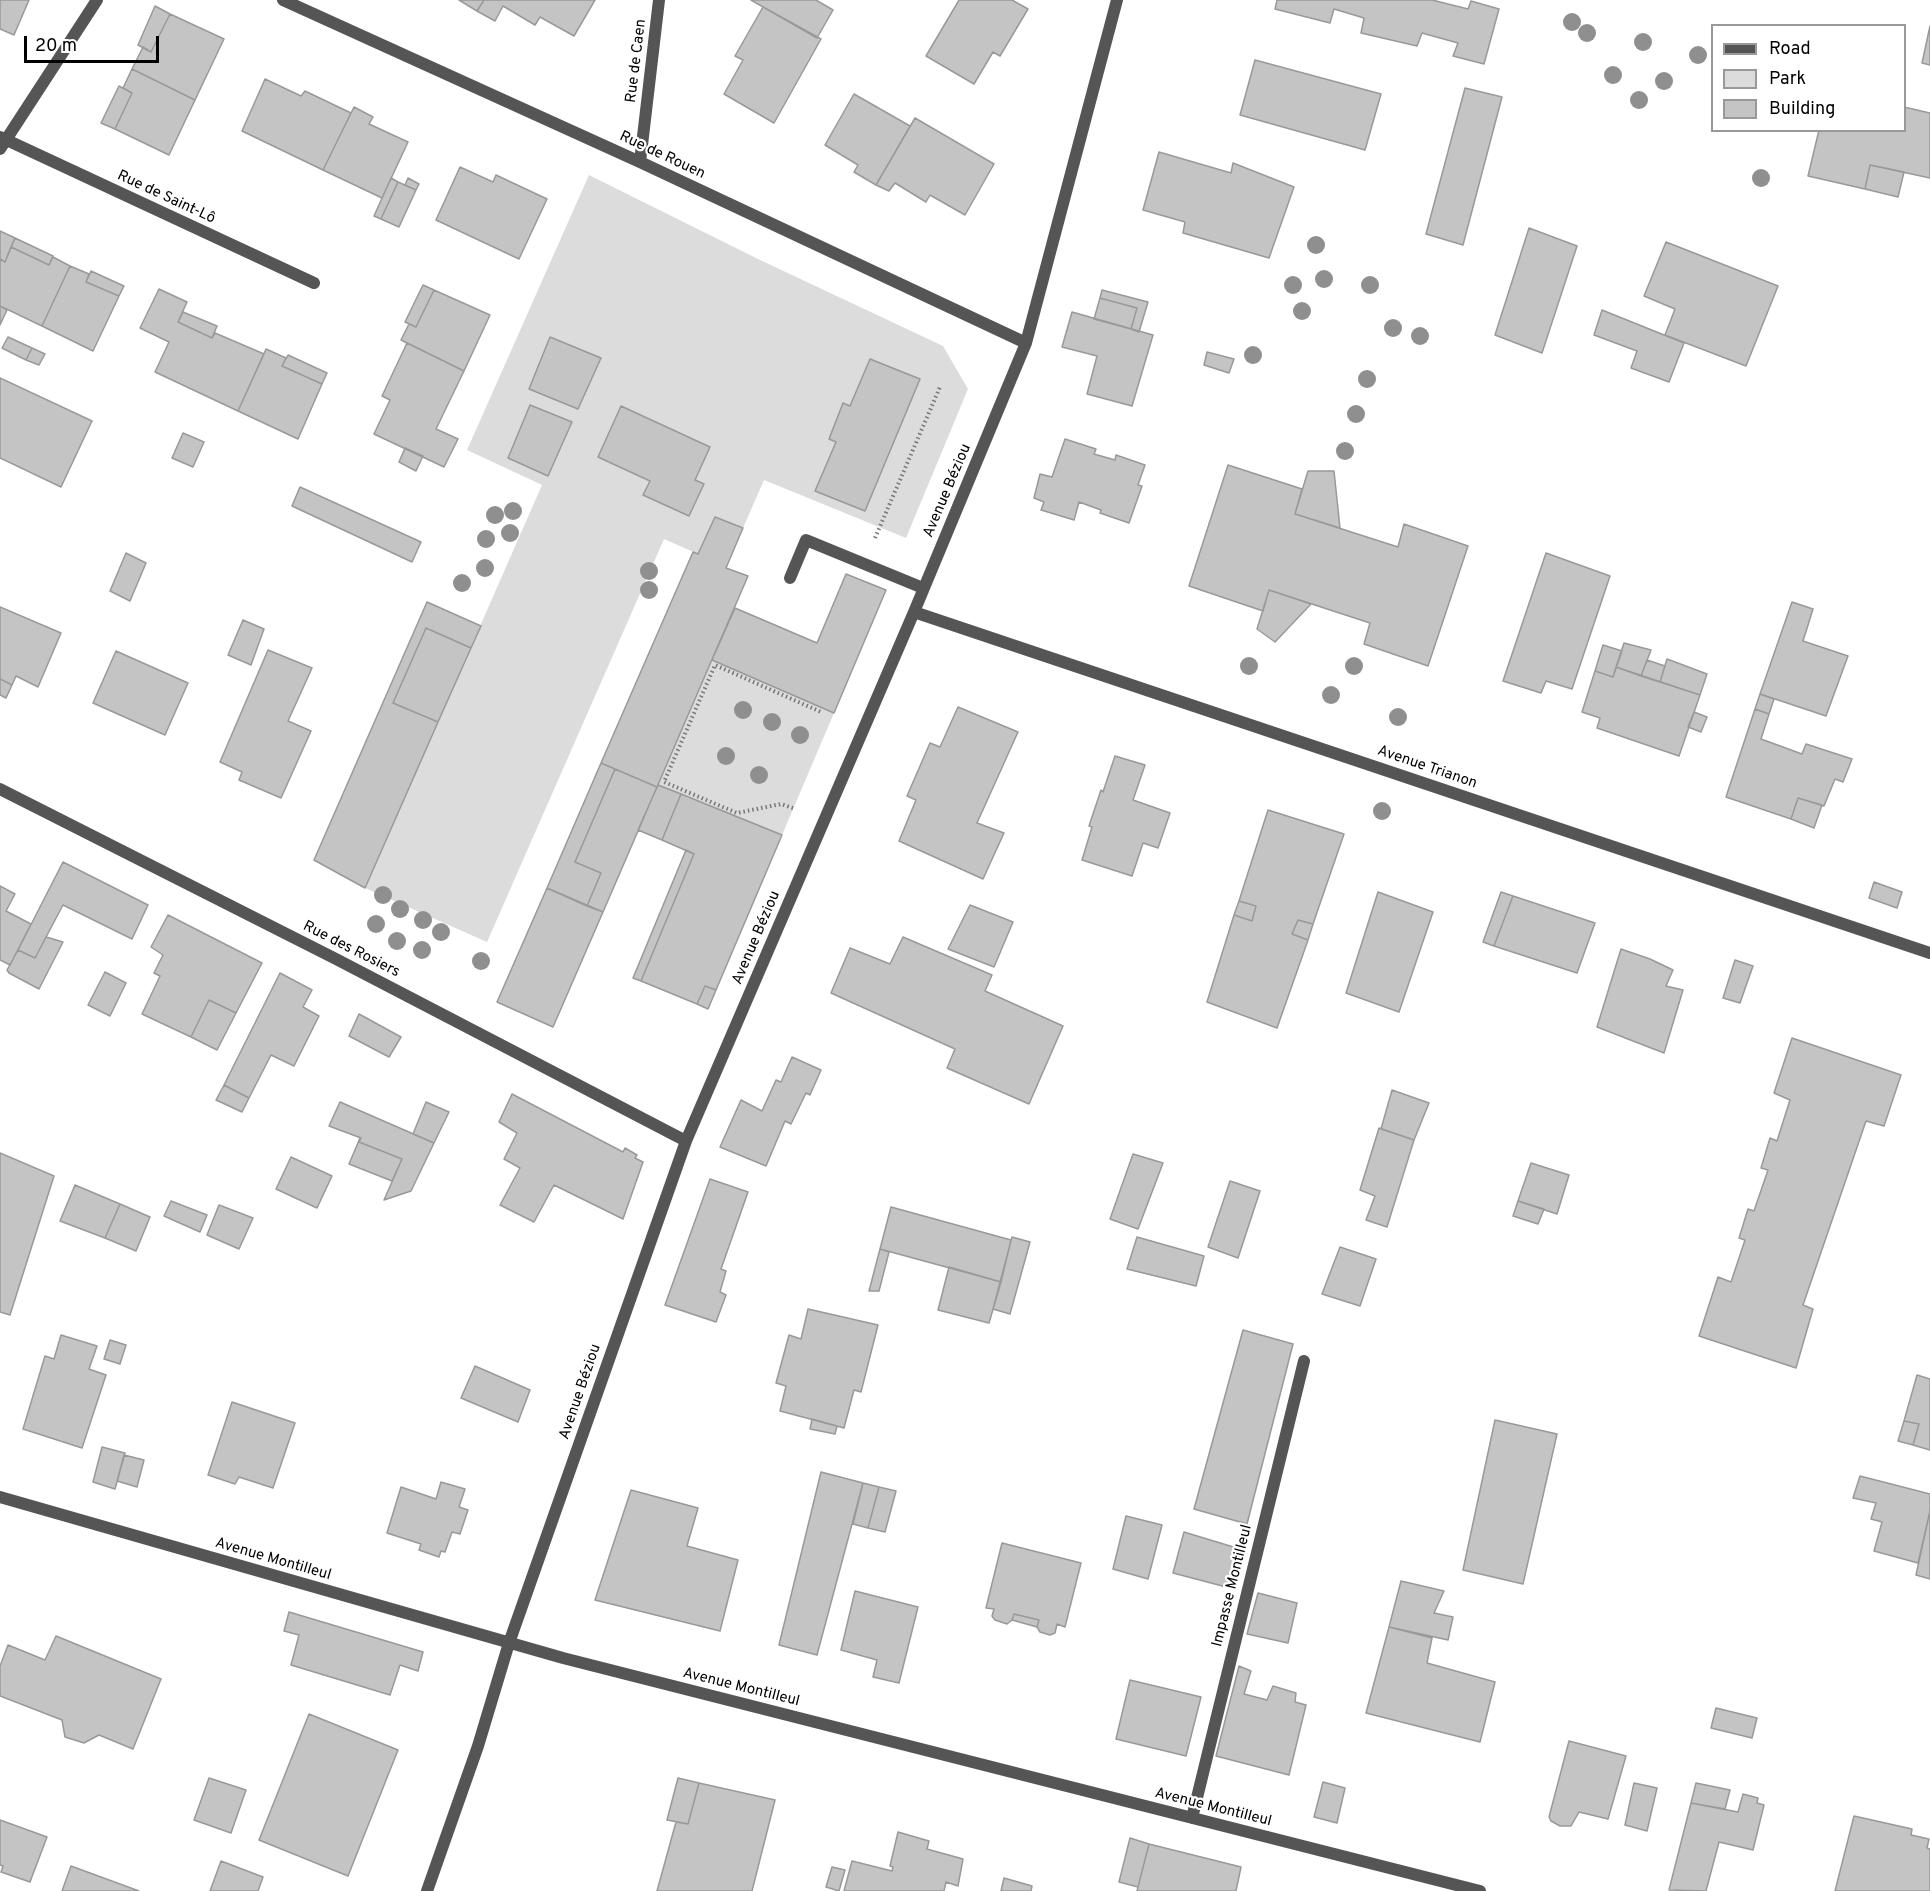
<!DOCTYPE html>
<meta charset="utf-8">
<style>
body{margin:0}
#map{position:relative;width:1930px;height:1891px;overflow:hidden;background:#fff;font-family:Overpass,sans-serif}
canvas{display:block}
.legend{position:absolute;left:1711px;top:24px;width:195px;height:108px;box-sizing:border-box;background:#fff;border:2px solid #999;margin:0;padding:8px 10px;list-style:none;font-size:18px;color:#000}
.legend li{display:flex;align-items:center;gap:12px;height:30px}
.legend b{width:30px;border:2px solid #999}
.scale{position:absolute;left:24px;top:36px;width:135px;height:27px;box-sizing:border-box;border:3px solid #000;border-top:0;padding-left:8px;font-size:18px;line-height:21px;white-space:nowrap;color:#000;-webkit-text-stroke:4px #fff;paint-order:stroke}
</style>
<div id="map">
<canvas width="1930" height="1891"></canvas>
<ul class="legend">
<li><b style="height:8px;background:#555"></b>Road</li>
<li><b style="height:16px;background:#dcdcdc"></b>Park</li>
<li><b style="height:16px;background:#c4c4c4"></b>Building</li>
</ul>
<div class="scale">20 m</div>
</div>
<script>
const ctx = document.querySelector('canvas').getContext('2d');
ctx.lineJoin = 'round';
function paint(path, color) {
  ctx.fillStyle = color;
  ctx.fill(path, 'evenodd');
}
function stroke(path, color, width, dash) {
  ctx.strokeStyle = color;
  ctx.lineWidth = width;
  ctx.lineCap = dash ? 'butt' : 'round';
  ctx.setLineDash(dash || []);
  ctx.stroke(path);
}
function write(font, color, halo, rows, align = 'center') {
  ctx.font = font + ' Overpass,sans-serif';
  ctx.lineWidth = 4.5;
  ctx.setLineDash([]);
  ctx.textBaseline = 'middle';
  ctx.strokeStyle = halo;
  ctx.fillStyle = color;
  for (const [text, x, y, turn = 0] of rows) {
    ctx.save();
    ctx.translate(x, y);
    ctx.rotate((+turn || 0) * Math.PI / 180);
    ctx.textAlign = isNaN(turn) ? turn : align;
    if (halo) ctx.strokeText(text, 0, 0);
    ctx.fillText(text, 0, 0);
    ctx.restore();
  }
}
paint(new Path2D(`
 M589 175 758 259 943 346 968 389 906 538 764 480 743 528 715 517 698 554 664 539 487 942 365 888 542 485 467 450ZM551 337 601 358 578 409 529 389ZM530 405 572 423 548 476 508 458ZM621 407 710 447 695 480 704 484 689 516 643 495 650 481 598 457Z
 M712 660 834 713 782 835 658 785Z`), '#dcdcdc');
const building = new Path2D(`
 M0 0H29L14 35 0 29Z
 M459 0H484L477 11Z
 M484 0H595L574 36 540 17 535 25 503 6 495 21 477 11Z
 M751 0H816L833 10 817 38Z
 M959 0H1012L1028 9 1000 56 993 52 974 84 926 56Z
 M1277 0H1432L1468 9 1471 1 1499 9 1484 64 1453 56 1458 43 1422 33 1417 46 1361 33 1364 18 1334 9 1330 23 1275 9Z
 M155 6 170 14 151 52 138 45Z
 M763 7 821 39 774 123 724 94 743 60 735 56Z
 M170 14 224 39 195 100 132 69 143 47 151 52Z
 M1930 26V65L1922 63Z
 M1255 60 1381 94 1365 150 1240 115Z
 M132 69 195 100 169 155 115 129 132 93 123 88Z
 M265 79 301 96 305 91 351 113 323 170 242 131Z
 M119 86 132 93 115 129 101 123Z
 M1465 88 1502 97 1463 245 1426 234Z
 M854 94 910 126 876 185 854 172 858 165 825 145Z
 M354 107 373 117 369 124 408 142 382 198 323 170Z
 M1904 107 1930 113V178L1870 165 1865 189 1808 176 1819 130H1904Z
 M915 118 994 164 965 215 930 195 926 202 895 183 889 191 876 185Z
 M1159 152 1231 173 1233 163 1294 187 1269 258 1183 233 1185 222 1143 210Z
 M1870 165 1904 172 1898 197 1865 189Z
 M460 167 493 182 496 175 547 199 519 259 436 220Z
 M391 178 398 182 381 219 374 216Z
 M408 178 419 184 416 190 405 185Z
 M398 182 416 190 399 227 381 219Z
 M1529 228 1577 246 1542 353 1495 335Z
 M0 231 15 238 5 262 0 259Z
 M15 238 53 256 49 265 11 247Z
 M1666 242 1778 286 1746 366 1665 335 1675 309 1644 296Z
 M11 247 49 265 53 257 70 266 42 326 0 306V259L5 262Z
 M70 266 89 274 86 282 119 296 93 351 42 326Z
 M91 271 124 286 119 296 86 282Z
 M423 285 434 290 416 327 405 322Z
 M159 289 187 302 178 322 212 338 215 333 264 354 238 411 155 372 169 342 140 328Z
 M434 290 490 315 464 371 401 340 409 324 416 327Z
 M1102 290 1148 302 1139 332 1131 329 1137 308 1100 298Z
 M1100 298 1137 308 1131 329 1094 319Z
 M0 306 7 310 0 325Z
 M1602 310 1684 343 1669 382 1631 368 1637 351 1594 335Z
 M183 312 217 326 212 338 178 322Z
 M1072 312 1153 335 1132 406 1087 394 1097 356 1062 347Z
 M8 337 32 348 26 360 2 348Z
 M550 337 601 358 578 409 529 389Z
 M407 343 464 371 436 429 458 439 444 467 374 434 390 400 382 396Z
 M32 348 45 354 39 365 26 360Z
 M266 349 286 358 282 366 322 384 298 439 238 411Z
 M1207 352 1234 359 1229 373 1204 365Z
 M288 355 327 373 322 384 282 366Z
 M870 359 920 379 865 511 815 491 836 442 829 439 843 403 850 406Z
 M0 378 92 421 61 487 0 458Z
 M530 405 572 422 548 476 508 458Z
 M621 406 710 447 695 480 704 484 689 516 643 495 650 481 598 457Z
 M183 433 204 442 193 467 172 458Z
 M1065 439 1096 449 1094 454 1115 460 1116 455 1145 465 1138 485 1142 486 1129 523 1100 513 1101 510 1079 502 1074 520 1041 510 1044 502 1034 498 1040 474 1052 477Z
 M405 448 423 456 416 471 399 462Z
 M1228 465 1302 489 1295 514 1398 547 1404 524 1468 546 1428 666 1364 644 1370 623 1269 590 1263 611 1189 586Z
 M1308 471H1334L1340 528 1295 514Z
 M300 487 421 542 412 562 292 506Z
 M715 517 743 528 726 568 748 576 657 787 601 763 693 552 698 554Z
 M126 553 146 563 130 601 110 591Z
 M1546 553 1610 576 1572 689 1546 681 1541 693 1503 681Z
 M846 574 886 590 834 713 712 660 735 608 817 643Z
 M1269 590 1311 604 1275 642 1257 629Z
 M427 602 481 626 471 648 426 628 393 703 438 722 365 888 314 860Z
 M1792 602 1813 609 1803 641 1848 656 1826 716 1760 694Z
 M0 607 61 633 38 687 16 676 12 685 0 679Z
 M243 620 264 629 251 665 228 655Z
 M426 628 471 648 438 722 393 703Z
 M1624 643 1651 650 1641 676 1616 667Z
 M1603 645 1622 651 1613 677 1595 671Z
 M268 650 312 668 288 721 311 731 281 798 239 780 242 772 220 762Z
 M116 651 188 683 165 735 93 703Z
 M1667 659 1707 674 1700 695 1660 682Z
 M1647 660 1665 666 1660 682 1641 676Z
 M1616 667 1700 695 1679 756 1597 728 1600 718 1582 712 1595 671 1613 677Z
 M0 679 12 685 6 698 0 695Z
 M1760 694 1774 699 1769 714 1755 709Z
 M958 707 1018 732 977 823 1004 833 983 879 899 841 916 800 907 796 930 743 940 747Z
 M1755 709 1769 714 1761 739 1802 754 1806 744 1852 759 1843 782 1835 779 1824 806 1798 798 1791 819 1726 797Z
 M1694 712 1707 717 1701 732 1688 727Z
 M1115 756 1145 765 1133 800 1170 813 1158 848 1143 843 1132 876 1082 860 1092 827 1089 826 1101 790 1103 792Z
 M601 763 615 769 575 862 601 873 587 906 547 888Z
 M615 769 657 787 603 912 587 906 601 873 575 862Z
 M658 785 681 794 662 840 638 830Z
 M681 794 782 835 716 990 705 986 697 1004 641 981 694 854 662 840Z
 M1798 798 1822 805 1814 828 1791 819Z
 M1268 810 1344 834 1313 924 1298 920 1292 934 1308 940 1277 1028 1207 1002 1234 915 1252 921 1256 906 1239 901Z
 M686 850 694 854 641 981 633 978Z
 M63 862 148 905 132 939 63 905 35 958 18 950Z
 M1874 882 1902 892 1897 908 1869 898Z
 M0 886 15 894 6 911 31 924 10 965 0 960Z
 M547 888 603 912 553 1027 497 1002Z
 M1378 892 1433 912 1399 1012 1346 993Z
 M1501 892 1513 896 1494 946 1483 942Z
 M1513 896 1595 923 1577 973 1494 946Z
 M1239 901 1256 906 1252 921 1234 915Z
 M970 905 1013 922 994 967 948 949Z
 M168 915 262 963 236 1013 209 1000 191 1037 142 1014 160 976 154 973 163 955 151 947Z
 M1298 920 1313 924 1308 940 1292 934Z
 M46 937 63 942 39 989 9 973 7 970 18 950 35 958Z
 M903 937 992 975 985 991 1063 1026 1029 1104 947 1068 955 1049 831 993 850 948 890 964Z
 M1621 949 1650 959 1673 970 1666 986 1683 990 1664 1053 1597 1027Z
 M1735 960 1753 966 1740 1003 1723 998Z
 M105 972 126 983 110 1016 88 1005Z
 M280 973 312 990 303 1007 319 1016 294 1066 271 1055 249 1098 224 1085Z
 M705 986 716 990 708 1009 697 1004Z
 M209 1000 236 1013 217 1050 191 1037Z
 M359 1014 401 1037 389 1057 349 1036Z
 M1792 1038 1901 1075 1884 1126 1866 1121 1803 1305 1813 1309 1796 1368 1699 1336 1718 1277 1731 1282 1745 1240 1739 1238 1748 1209 1754 1211 1768 1170 1761 1168 1770 1138 1777 1141 1790 1100 1774 1093Z
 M792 1057 821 1070 810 1095 806 1093 791 1124 785 1121 766 1166 720 1147 741 1100 762 1111 776 1080 781 1082Z
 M224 1085 249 1098 242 1112 216 1100Z
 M1392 1090 1429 1103 1414 1140 1381 1129Z
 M512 1094 623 1152 625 1148 637 1155 635 1158 643 1162 623 1219 554 1185 534 1222 500 1205 520 1168 504 1159 517 1133 499 1122Z
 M340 1102 434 1143 411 1191 384 1200 402 1159 359 1142 361 1138 329 1126Z
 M426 1102 449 1112 434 1143 413 1134Z
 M1379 1128 1414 1140 1387 1227 1366 1220 1375 1196 1360 1190Z
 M360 1138 359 1142 402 1159 392 1181 349 1164Z
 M0 1153 54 1176 10 1315 0 1312Z
 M1133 1154 1163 1163 1138 1229 1110 1219Z
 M291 1157 332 1176 317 1208 276 1189Z
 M1531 1163 1569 1175 1557 1214 1518 1201Z
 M710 1179 748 1192 721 1269 726 1271 720 1292 726 1295 716 1322 665 1305Z
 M1230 1181 1260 1191 1238 1258 1208 1247Z
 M75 1185 120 1204 105 1238 60 1221Z
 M171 1201 207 1215 200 1232 164 1216Z
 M1518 1201 1544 1209 1538 1224 1513 1216Z
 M120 1204 150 1217 136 1251 105 1238Z
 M219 1205 253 1218 239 1249 207 1235Z
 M891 1207 1011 1240 1001 1282 880 1249Z
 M1012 1237 1030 1242 1010 1314 993 1309Z
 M1137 1237 1204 1256 1196 1286 1127 1269Z
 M1340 1247 1376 1259 1360 1306 1322 1294Z
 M880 1249 889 1252 879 1291H869Z
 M949 1267 1001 1282 989 1323 938 1310Z
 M808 1309 878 1325 861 1392 854 1390 844 1428 780 1411 786 1386 776 1383 789 1335 801 1339Z
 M1243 1330 1293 1344 1247 1524 1194 1509Z
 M61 1335 97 1346 89 1369 106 1375 82 1448 23 1429 45 1356 54 1359Z
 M110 1340 126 1345 120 1364 104 1359Z
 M475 1366 530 1390 518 1422 461 1398Z
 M1917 1375 1930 1379V1450L1913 1445 1919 1424 1904 1421Z
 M232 1402 295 1423 273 1488 239 1477 235 1484 208 1475Z
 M812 1419 837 1426 835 1434 810 1429Z
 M1495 1420 1557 1434 1523 1584 1463 1570Z
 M1904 1421 1919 1424 1913 1445 1898 1441Z
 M102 1447 125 1453 115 1489 93 1482Z
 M124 1455 144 1460 137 1487 117 1481Z
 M821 1472 863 1483 817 1655 779 1645Z
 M1860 1476 1930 1494V1511L1918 1563 1874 1551 1882 1522 1871 1519 1876 1503 1853 1498Z
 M441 1482 465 1489 459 1507 468 1510 460 1534 452 1532 445 1552 441 1551 439 1557 419 1550 421 1544 387 1533 401 1487 436 1499Z
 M863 1483 879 1487 868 1528 853 1524Z
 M879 1487 896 1491 885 1532 868 1528Z
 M631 1490 698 1508 687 1546 738 1560 720 1631 595 1600Z
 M1930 1511V1579L1916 1575Z
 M1126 1516 1162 1525 1148 1579 1113 1569Z
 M1184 1532 1240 1549 1230 1588 1173 1573Z
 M1002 1543 1081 1563 1065 1627 1057 1624 1055 1633 1050 1635 1040 1632 1037 1627 1039 1620 1014 1614 1012 1620 1007 1624 995 1620 992 1616 994 1609 986 1608Z
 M1401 1581 1444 1591 1434 1613 1453 1617 1448 1640 1389 1627Z
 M855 1591 918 1607 899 1683 873 1677 877 1660 841 1650Z
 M1258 1593 1297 1603 1288 1643 1247 1634Z
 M289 1612 423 1652 418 1671 400 1665 390 1695 291 1665 299 1635 284 1631Z
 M1014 1614 1039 1620 1037 1627 1012 1620Z
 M1389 1627 1432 1638 1427 1663 1495 1682 1480 1742 1366 1713Z
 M56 1636 161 1679 133 1749 99 1735 84 1743 65 1737 62 1720 0 1696V1666L8 1645 45 1660Z
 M1239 1666 1251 1671 1244 1694 1267 1700 1273 1686 1296 1693 1295 1702 1306 1705 1289 1775 1216 1756Z
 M1130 1680 1201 1697 1186 1756 1116 1739Z
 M1716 1708 1757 1718 1752 1738 1711 1728Z
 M309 1714 398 1750 348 1876 259 1840Z
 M1569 1741 1626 1756 1608 1819 1579 1812 1571 1826H1560L1551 1821 1549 1817Z
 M209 1778 246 1790 231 1833 194 1820Z
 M678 1778 699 1783 688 1824 667 1820Z
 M1323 1782 1345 1788 1337 1823 1314 1817Z
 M699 1783 775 1800 752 1891H657L676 1822 688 1824Z
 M1634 1783 1657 1788 1647 1831 1625 1825Z
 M1696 1783 1730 1790 1725 1809 1691 1803Z
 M1743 1794 1758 1798 1757 1803 1764 1805 1753 1850 1719 1842 1706 1891 1669 1890 1691 1803 1738 1812Z
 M1854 1816 1912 1829 1911 1835 1929 1839 1927 1848 1930 1849V1891H1835Z
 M0 1820 47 1837 30 1882 1 1872 3 1866 0 1865Z
 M898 1832 929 1841 927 1849 963 1859 958 1886 946 1882 944 1891H844L852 1861 892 1871 893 1867 890 1866Z
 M1130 1838 1149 1844 1138 1887 1119 1882Z
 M1149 1844 1241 1867 1236 1891H1137Z
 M221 1861 263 1877 258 1891H210Z
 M71 1866 139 1891H62Z
 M832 1867 845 1870 839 1891 826 1887Z
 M1004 1878 1032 1886 1031 1891H1001Z`);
paint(building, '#c4c4c4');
stroke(building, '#999', 1.5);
stroke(new Path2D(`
 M875 538 940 387
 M793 808 781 804 737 813 664 782 715 665 821 712`), '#777', 4, [1.5, 3]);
stroke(new Path2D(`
 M790 578 806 540 923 588`), '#555', 12);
stroke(new Path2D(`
 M283 0 640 162 1026 343
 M0 137 314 283
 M0 149 97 0
 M640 162 659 0
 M914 612 1930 953
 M0 789 336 959 686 1141
 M0 1497 563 1658 1480 1891
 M1192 1818 1304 1361
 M427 1891 478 1746 509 1643 686 1141 914 612 1026 343 1117 0`), '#555', 12);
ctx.fillStyle = '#8f8f8f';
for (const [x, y] of [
 [1572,22],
 [1587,33],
 [1643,42],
 [1698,55],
 [1613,75],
 [1664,81],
 [1639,100],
 [1761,178],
 [1316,245],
 [1324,279],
 [1293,285],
 [1370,285],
 [1302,311],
 [1393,328],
 [1420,336],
 [1253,355],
 [1367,379],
 [1356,414],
 [1345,451],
 [513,511],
 [495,515],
 [510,533],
 [486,539],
 [485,568],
 [649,571],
 [462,583],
 [649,590],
 [1249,666],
 [1354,666],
 [1331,695],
 [743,710],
 [1398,717],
 [772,722],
 [800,735],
 [726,756],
 [759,775],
 [1382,811],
 [383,895],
 [400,909],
 [423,920],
 [376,924],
 [441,932],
 [397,941],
 [422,950],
 [481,961]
]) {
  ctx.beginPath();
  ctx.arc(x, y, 9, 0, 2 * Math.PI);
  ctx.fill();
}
write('15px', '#000', '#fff', [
 ["Rue de Caen",637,61,-83],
 ["Rue de Rouen",662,156,25],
 ["Rue de Saint-Lô",166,198,25],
 ["Avenue Béziou",948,491,-67],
 ["Avenue Trianon",1427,768,19],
 ["Avenue Béziou",757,938,-67],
 ["Rue des Rosiers",351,950,27],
 ["Avenue Béziou",581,1392,-71],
 ["Avenue Montilleul",273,1560,16],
 ["Impasse Montilleul",1233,1586,-76],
 ["Avenue Montilleul",741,1688,14],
 ["Avenue Montilleul",1213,1808,14]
]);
</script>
